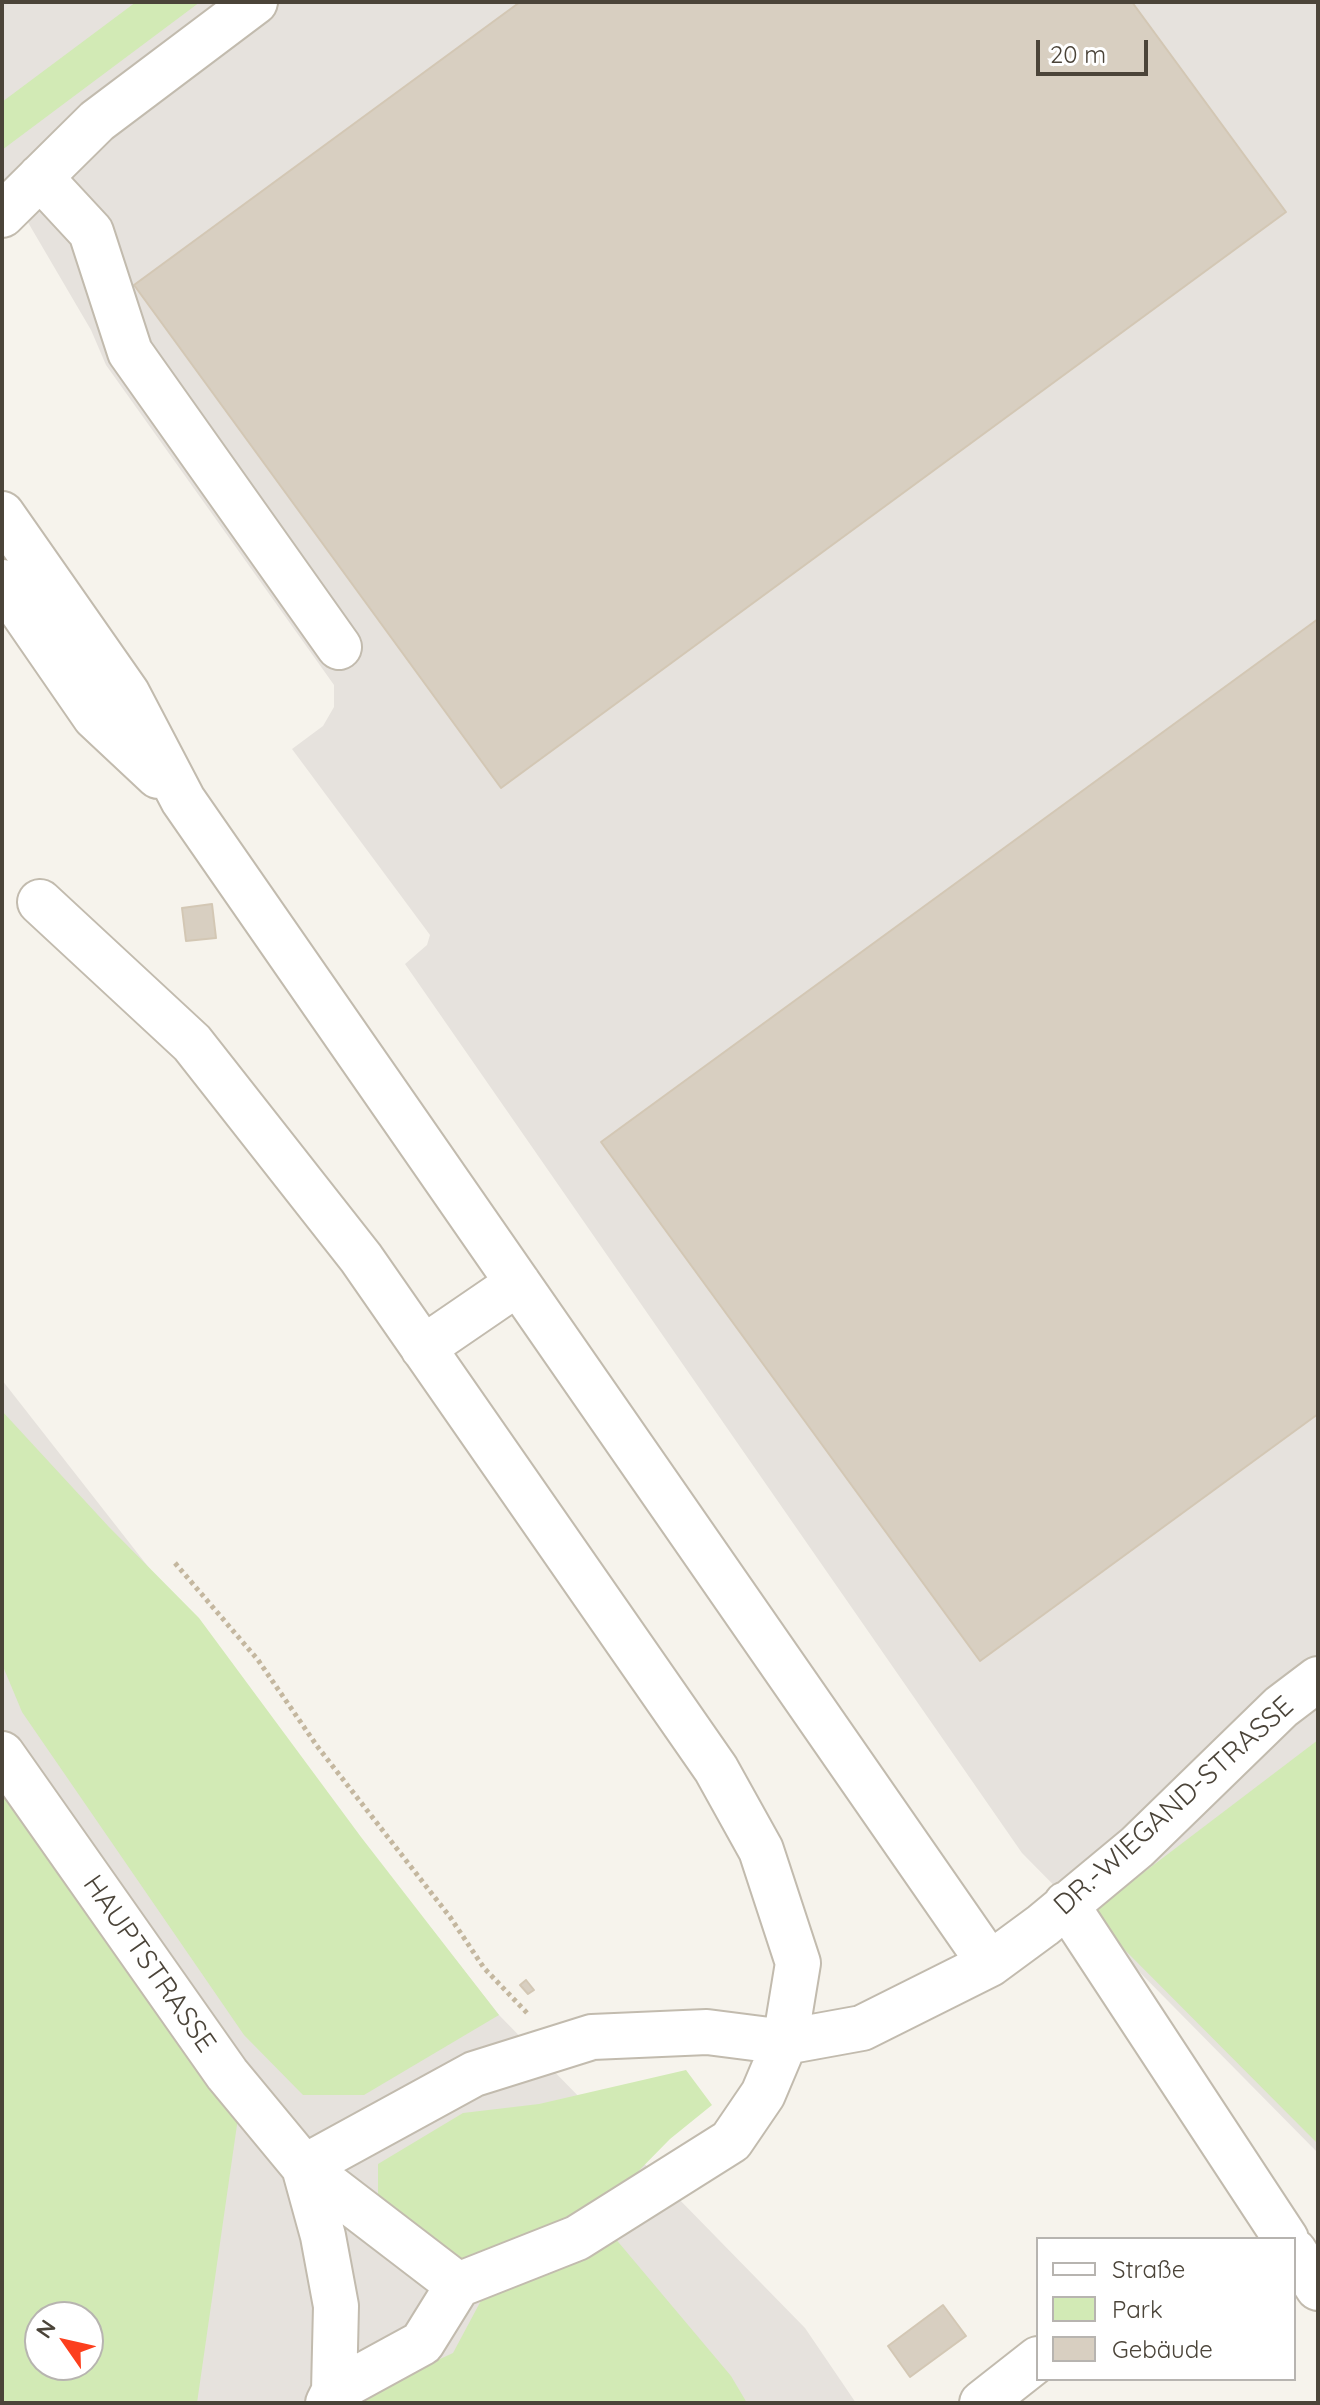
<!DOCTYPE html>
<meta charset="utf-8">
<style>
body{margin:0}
#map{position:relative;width:1320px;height:2405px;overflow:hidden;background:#f6f3ec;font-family:Quicksand,sans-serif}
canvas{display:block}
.frame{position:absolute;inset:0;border:4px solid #4b4439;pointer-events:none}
.legend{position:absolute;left:1036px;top:2237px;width:260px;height:144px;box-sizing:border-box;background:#fff;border:2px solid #b7b4b0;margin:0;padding:10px 14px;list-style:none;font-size:24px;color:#4b4439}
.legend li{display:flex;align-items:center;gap:16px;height:40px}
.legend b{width:40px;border:2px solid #b7b4b0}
.north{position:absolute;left:24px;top:2301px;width:80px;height:80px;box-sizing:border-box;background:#fff;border:2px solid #b7b4b0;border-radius:50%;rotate:304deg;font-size:22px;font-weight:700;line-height:32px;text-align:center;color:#4b4439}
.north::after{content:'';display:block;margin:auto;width:28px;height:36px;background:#fc3f1d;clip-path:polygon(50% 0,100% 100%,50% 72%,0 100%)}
.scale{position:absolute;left:1036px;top:40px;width:112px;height:36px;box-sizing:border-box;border:4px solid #4b4439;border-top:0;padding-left:10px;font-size:24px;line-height:28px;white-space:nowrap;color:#4b4439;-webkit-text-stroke:6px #fff;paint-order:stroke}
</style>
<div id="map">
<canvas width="1320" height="2405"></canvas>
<div class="frame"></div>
<ul class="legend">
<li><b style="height:10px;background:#fff"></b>Straße</li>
<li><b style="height:22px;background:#d2eab5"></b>Park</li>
<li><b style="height:22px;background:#d8cfc1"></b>Gebäude</li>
</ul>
<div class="north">N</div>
<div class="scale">20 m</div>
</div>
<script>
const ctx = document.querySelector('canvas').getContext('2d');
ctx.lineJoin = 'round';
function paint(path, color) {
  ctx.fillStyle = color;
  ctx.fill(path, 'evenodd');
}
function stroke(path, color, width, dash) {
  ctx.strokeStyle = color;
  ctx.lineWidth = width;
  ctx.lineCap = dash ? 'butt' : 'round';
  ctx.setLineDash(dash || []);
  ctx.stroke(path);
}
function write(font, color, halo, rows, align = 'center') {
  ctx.font = font + ' Quicksand,sans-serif';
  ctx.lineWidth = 6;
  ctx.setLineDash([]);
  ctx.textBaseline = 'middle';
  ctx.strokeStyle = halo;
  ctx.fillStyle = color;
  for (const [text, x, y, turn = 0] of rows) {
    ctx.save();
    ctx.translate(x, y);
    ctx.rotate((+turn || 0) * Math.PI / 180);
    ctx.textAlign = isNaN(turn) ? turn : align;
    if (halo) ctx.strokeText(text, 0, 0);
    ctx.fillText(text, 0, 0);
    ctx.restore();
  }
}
paint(new Path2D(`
 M2 2H1318V2153L1022 1853 405 964 427 945 430 935 292 749 323 726 334 707V685L106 365 91 330 2 178Z
 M2 1380 499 2015 805 2328 856 2403H2ZM40 2317H88V2365H40Z`), '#e6e2dd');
paint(new Path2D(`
 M136 2H200L2 150V102Z
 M2 1411 109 1527 199 1618 361 1837 499 2015 364 2095H303L244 2035 22 1712 2 1664Z
 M1318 1740V2144L1089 1914Z
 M2 1775 240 2104 197 2403H2ZM40 2317H88V2365H40Z
 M686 2070 712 2105 670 2139 612 2198 562 2228 465 2261 398 2225 378 2198V2164L463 2113 539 2104Z
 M614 2237 731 2376 747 2403H362L373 2390 453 2353 484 2295Z`), '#d2eab5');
const building = new Path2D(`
 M520 2H1132L1286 212 501 788 134 285Z
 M1318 619V1414L980 1661 601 1142Z
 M212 904 216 938 186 941 182 908Z
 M526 1980 534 1990 528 1994 520 1985Z
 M943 2305 966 2336 910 2377 888 2346Z`);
paint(building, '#d8cfc1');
stroke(building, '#d3c7b4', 2);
const minor = new Path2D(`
 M40 177 91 232 130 352 339 647
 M2 215 97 121 255 2
 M2 514 127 693 183 800 990 1964
 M2 582 95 717 158 776
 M40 902 192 1043 361 1258 716 1769 761 1850 798 1963 785 2042 763 2094 731 2141 577 2238 458 2285 422 2343 334 2391
 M423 1348 518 1283
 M2 1754 227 2074 304 2167 458 2285
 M1066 1904 1286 2239
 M304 2167 474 2074 592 2037 707 2032 785 2042 862 2028 990 1964 1043 1925 1137 1847 1281 1707 1318 1679
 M304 2167 323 2236 336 2306 334 2391 328 2403
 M1294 2251 1318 2288
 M982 2403 1038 2359`);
stroke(minor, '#c2bbae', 48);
stroke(new Path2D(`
 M175 1563 258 1660 317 1746 450 1917 484 1968 529 2015`), '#c4b79f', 5, [4, 4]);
stroke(minor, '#fff', 44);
write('28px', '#4b4439', '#fff', [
 ["DR.-WIEGAND-STRASSE",1174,1806,-42],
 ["HAUPTSTRASSE",149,1964,55]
]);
</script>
